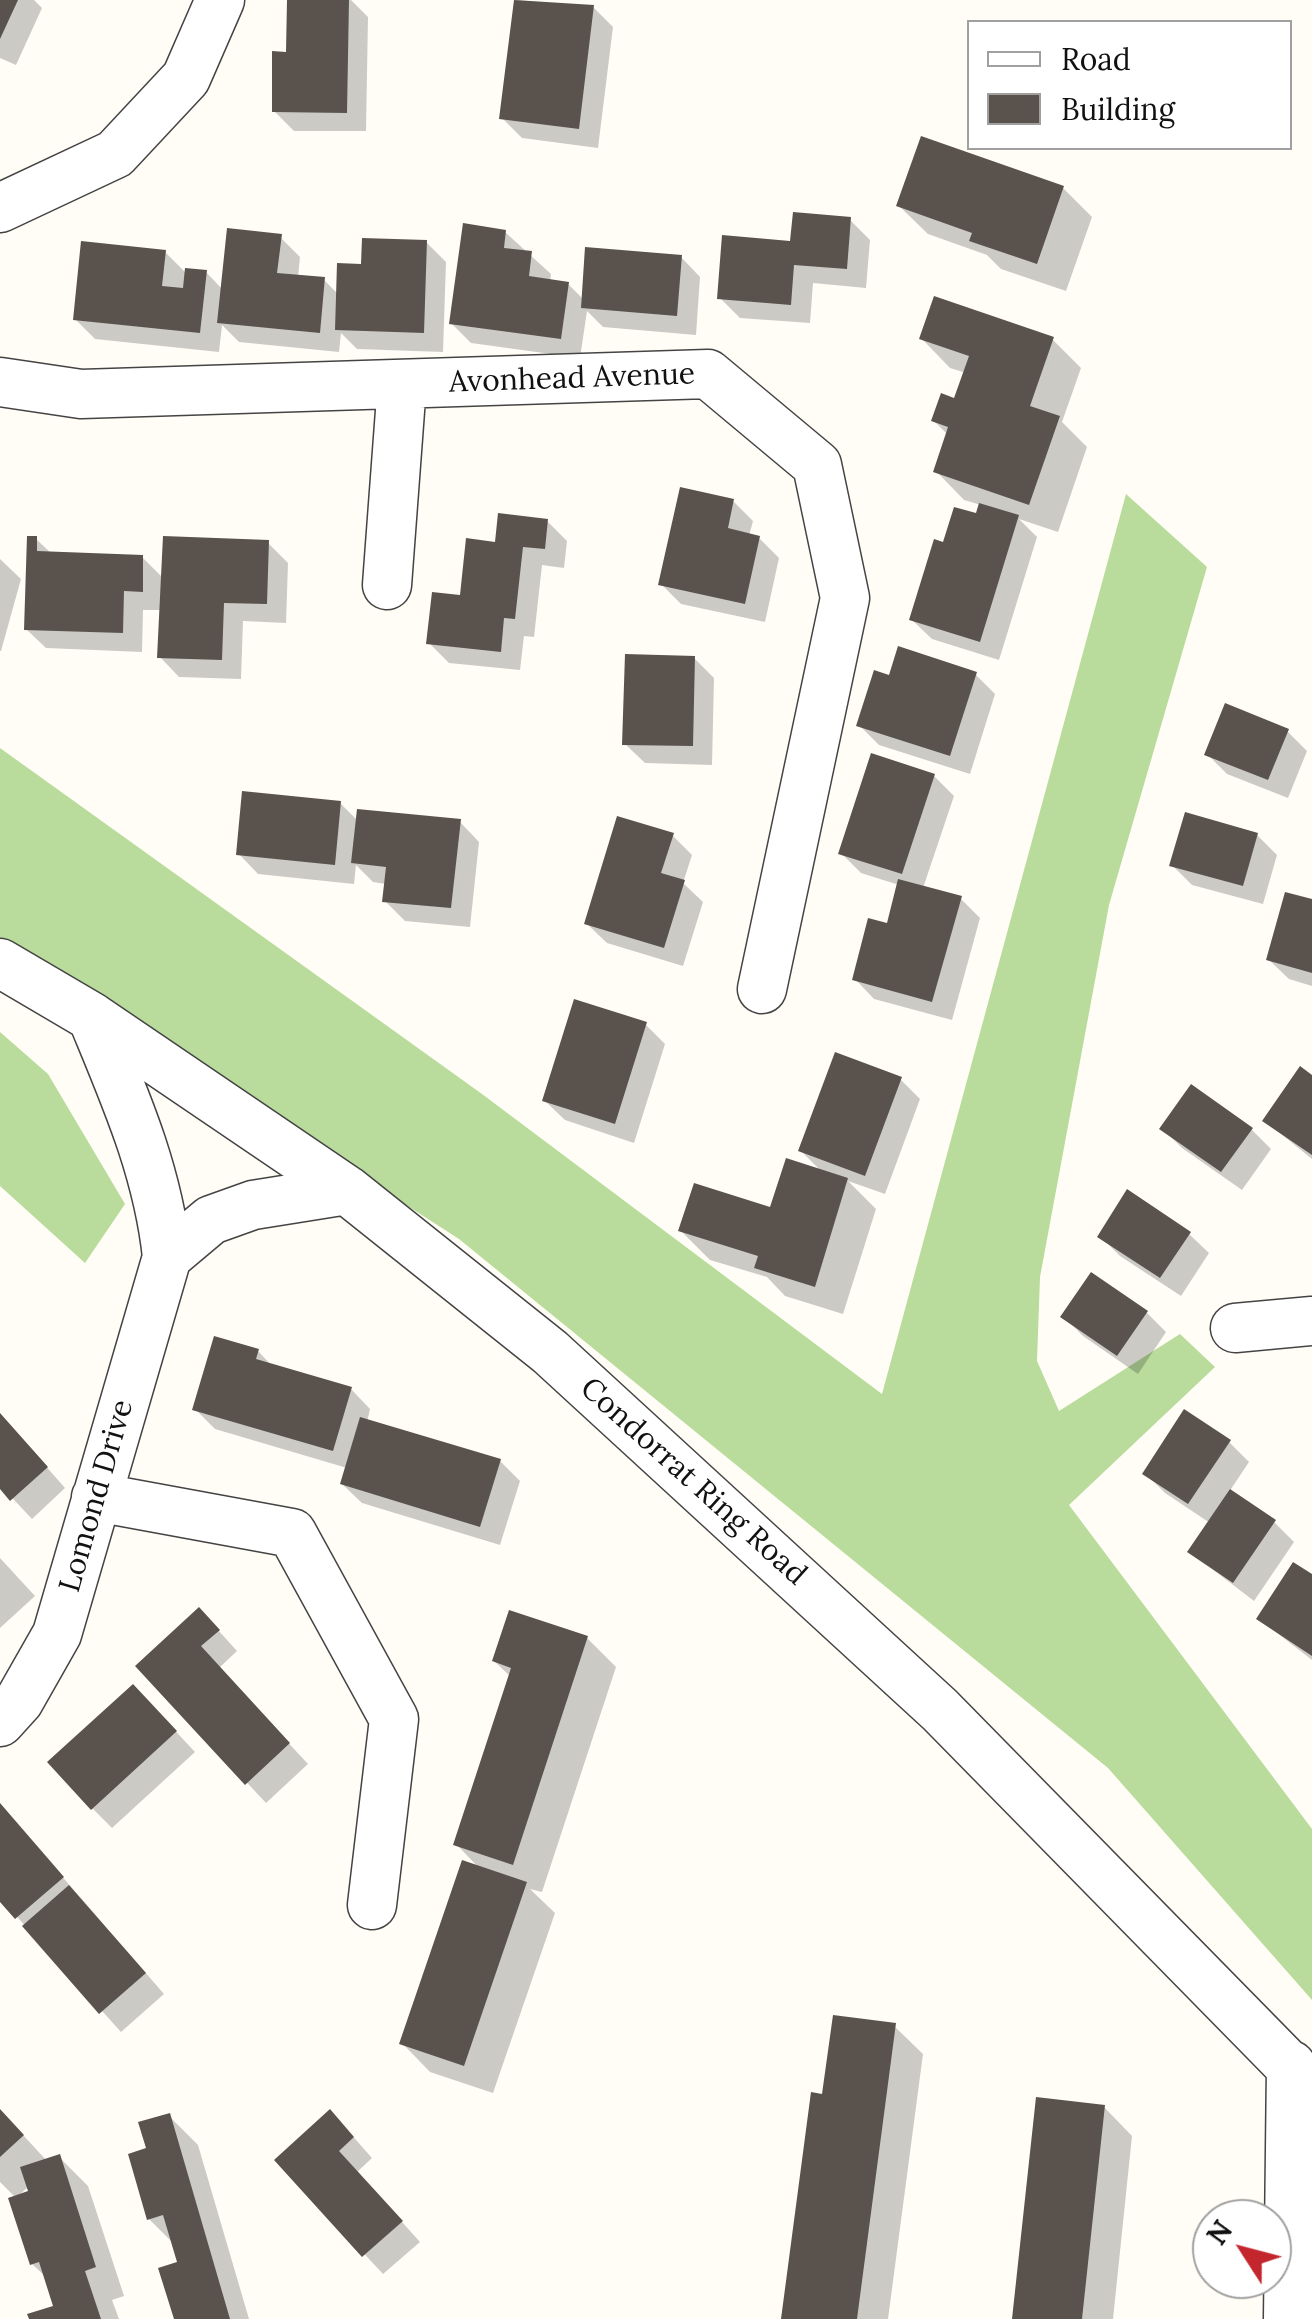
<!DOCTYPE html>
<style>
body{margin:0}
#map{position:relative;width:1312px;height:2319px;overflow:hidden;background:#fffdf5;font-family:Lora,serif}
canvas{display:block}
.legend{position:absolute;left:967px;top:20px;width:325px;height:130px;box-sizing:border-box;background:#fff;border:2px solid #a0a0a0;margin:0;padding:12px 18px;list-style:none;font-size:30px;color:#111}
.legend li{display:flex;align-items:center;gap:20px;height:50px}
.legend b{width:50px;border:2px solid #a0a0a0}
.north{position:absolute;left:1192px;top:2199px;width:100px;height:100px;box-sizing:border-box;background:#fff;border:2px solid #a0a0a0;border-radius:50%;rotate:306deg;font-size:28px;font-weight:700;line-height:40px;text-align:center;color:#111}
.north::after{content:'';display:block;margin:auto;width:35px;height:45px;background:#c4262e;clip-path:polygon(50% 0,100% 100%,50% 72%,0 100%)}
</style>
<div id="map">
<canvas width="1312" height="2319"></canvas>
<ul class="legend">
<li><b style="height:12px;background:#fff"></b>Road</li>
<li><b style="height:28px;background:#5a524d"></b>Building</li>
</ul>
<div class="north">N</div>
</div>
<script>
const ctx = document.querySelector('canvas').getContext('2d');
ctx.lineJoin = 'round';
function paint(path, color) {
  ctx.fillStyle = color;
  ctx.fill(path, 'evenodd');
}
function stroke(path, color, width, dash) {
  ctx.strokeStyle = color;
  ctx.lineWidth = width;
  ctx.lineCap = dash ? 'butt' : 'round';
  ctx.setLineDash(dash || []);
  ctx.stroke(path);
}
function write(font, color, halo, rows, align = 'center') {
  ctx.font = font + ' Lora,serif';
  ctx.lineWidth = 10;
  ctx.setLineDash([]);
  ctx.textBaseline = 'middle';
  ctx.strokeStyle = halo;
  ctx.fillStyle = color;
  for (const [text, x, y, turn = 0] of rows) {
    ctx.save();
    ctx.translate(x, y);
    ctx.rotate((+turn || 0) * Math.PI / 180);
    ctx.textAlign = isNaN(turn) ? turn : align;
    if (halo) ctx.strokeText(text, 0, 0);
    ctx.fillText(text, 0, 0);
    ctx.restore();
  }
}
paint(new Path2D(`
 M1126 494 1207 567 1109 905 1040 1277 1037 1361 1059 1411 1180 1334 1215 1367 1069 1505 1312 1829V2000L1108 1768 459 1239 0 943V748L482 1094 882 1394Z
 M0 1032 48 1074 125 1204 85 1263 0 1186Z`), '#b9dc9c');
paint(new Path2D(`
 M0 0H34L42 8 16 65 0 58Z
 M289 0H351L368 17 366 131H294L274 111 289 54Z
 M517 0 593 7 613 27 598 148 522 138 502 118Z
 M1063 188 1092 217 1066 291 1001 269 987 255 928 234 899 206Z
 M850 220 870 240 866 288 813 283 810 323 740 318 720 298 793 244Z
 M505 232 551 274 550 282 568 284 584 300 681 257 700 277 696 335 603 327 587 311 580 358 471 343 451 323Z
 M280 237 300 257 298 277 324 280 338 294 364 266 426 242 446 262 443 352 357 349 341 333 339 352 239 342 222 325 219 352 95 339 75 319 165 252 187 274 206 272 223 290Z
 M922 339H1052L1081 368 1062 422 1087 447 1058 532 1019 519 1037 537 999 660 932 639 912 620 945 545 977 516 981 505 964 500 936 471 948 435 934 421 956 401 966 373 950 368Z
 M733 501 753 521 749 536 759 538 779 558 765 622 681 604 661 584Z
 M547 521 567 541 564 568 542 565 534 637 524 636 520 670 449 663 429 643 462 598Z
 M36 539 52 554 142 557 163 578 268 543 288 563 286 623 243 621 241 679 179 677 160 657 162 610H143L142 652 46 648 26 629Z
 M0 559 21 579 1 651H0Z
 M694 658 714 678 712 765 645 763 625 744Z
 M975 674 995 694 970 774 879 745 859 725 891 678Z
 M1287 731 1307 751 1288 798 1227 774 1207 754Z
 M934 776 954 796 923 888 960 898 980 918 952 1020 874 999 855 979 888 926 899 885 861 873 841 853Z
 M340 803 358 821 460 822 479 842 470 927 405 921 385 901 386 884 373 882 356 865 354 884 258 874 239 854Z
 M672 835 692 855 683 883 703 902 683 966 607 943 587 924Z
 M1257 835 1277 855 1263 904 1192 885 1172 865Z
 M1312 902V986L1289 979 1269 960Z
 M645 1024 665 1044 634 1143 565 1120 545 1101Z
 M1312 1078V1159L1265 1121Z
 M900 1079 920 1099 885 1194 848 1181 876 1209 843 1314 785 1296 767 1277 710 1260 681 1231 772 1210 822 1172 801 1151Z
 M1163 1129H1251L1271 1149 1242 1190 1182 1148Z
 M1189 1234 1209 1253 1181 1296 1120 1256 1100 1236Z
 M1146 1312 1166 1332 1138 1374 1083 1336 1064 1317Z
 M258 1351 273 1367 351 1389 370 1409 367 1422 500 1461 520 1481 500 1545 362 1503 342 1484 347 1468 215 1429 195 1409Z
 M0 1414 65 1488 32 1519 0 1485Z
 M1229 1442 1249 1462 1229 1492 1274 1522 1294 1542 1254 1601 1190 1552 1210 1523 1165 1493 1145 1473Z
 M0 1558 35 1596 0 1628Z
 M1312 1577V1660L1259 1619Z
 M218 1630 237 1651 219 1668 308 1764 266 1803 138 1666Z
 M587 1638 616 1667 542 1892 530 1889 555 1913 493 2093 430 2072 402 2043 479 1868 456 1844 511 1677 494 1661Z
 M153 1707 195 1752 112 1828 92 1808Z
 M0 1805 164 1994 121 2032 0 1898Z
 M894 2026 923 2054 888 2319H784L824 2097Z
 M1104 2107 1132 2136 1113 2319H1015Z
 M0 2110 47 2161 59 2157 88 2186 124 2296 112 2300 119 2319H31L56 2307 46 2277 32 2264 29 2186 16 2198 0 2182Z
 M169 2116 198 2145 249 2319H176L180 2264 174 2244 149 2219V2150Z
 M349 2132 372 2158 357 2172 420 2242 383 2274 277 2160Z`), '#0003');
paint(new Path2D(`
 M0 0H18L0 39Z
 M287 0H349L347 113 272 112V51L286 52Z
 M514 0 594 5 579 129 499 119Z
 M921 136 1064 186 1037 264 969 241 972 233 896 206Z
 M793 212 851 217 847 269 794 265 791 305 717 299 722 235 790 241Z
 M463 223 506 230 504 248 532 251 529 276 569 282 561 339 449 324Z
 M227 228 282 234 277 273 325 277 320 333 217 323Z
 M362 238 427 240 424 333 335 330 337 263 361 264Z
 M81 241 166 250 162 286 183 288 185 268 207 270 200 333 73 320Z
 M585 247 682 255 677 316 581 308Z
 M934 296 1054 337 1030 406 1060 416 1029 505 933 472 948 427 931 421 941 393 954 398 969 356 919 339Z
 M680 487 734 499 728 528 760 536 745 604 658 585Z
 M979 503 1019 515 980 642 909 620 934 539 943 542 954 507 976 513Z
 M498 513 548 519 545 549 523 547 515 619 504 618 501 652 426 644 432 592 460 595 466 538 495 542Z
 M27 536H37V551L143 555V592L124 591 123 633 24 630Z
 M163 536 269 540 267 604 224 603 222 660 157 658Z
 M898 646 977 672 950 756 856 726 874 670 889 675Z
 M625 654 695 656 693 746 622 745Z
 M1225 703 1289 729 1268 780 1204 755Z
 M871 753 935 774 902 874 838 854Z
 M242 791 341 801 335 865 236 855Z
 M357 809 461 819 451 908 382 902 386 867 351 863Z
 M1185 812 1258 833 1243 886 1169 866Z
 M617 816 674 833 661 873 685 880 664 948 584 924Z
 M898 879 962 896 932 1002 852 980 868 918 887 923Z
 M1285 892 1312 899V973L1266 960Z
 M574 999 647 1022 615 1124 542 1101Z
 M835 1052 902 1077 865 1176 798 1151Z
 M1300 1066 1312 1075V1155L1262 1121Z
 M1191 1084 1253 1128 1221 1172 1159 1129Z
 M786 1158 848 1178 815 1287 754 1268 758 1256 678 1231 694 1183 770 1207Z
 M1127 1189 1191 1232 1160 1278 1097 1237Z
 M1091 1272 1148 1311 1117 1356 1060 1317Z
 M214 1336 259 1349 256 1359 352 1387 333 1451 192 1410Z
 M1184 1409 1231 1440 1188 1504 1142 1474Z
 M0 1413 48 1467 10 1501 0 1489Z
 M360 1417 501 1459 480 1527 340 1484Z
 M1230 1489 1276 1520 1233 1583 1187 1552Z
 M1293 1562 1312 1574V1656L1256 1619Z
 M199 1607 220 1630 201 1646 290 1743 245 1785 135 1666Z
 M509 1610 588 1636 513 1865 453 1845 511 1668 492 1661Z
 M133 1684 177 1731 91 1810 47 1762Z
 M0 1803 64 1877 15 1919 0 1902Z
 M462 1860 527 1882 464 2066 399 2044Z
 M69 1885 146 1973 99 2014 22 1926Z
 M833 2015 896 2023 857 2319H781L811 2092 822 2094Z
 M1036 2097 1105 2105 1082 2319H1012Z
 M0 2109 24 2135 0 2157Z
 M330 2109 354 2137 339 2151 403 2221 362 2257 274 2160Z
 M170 2113 230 2319H174L158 2268 177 2262 163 2215 147 2220 128 2154 146 2148 138 2122Z
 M60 2154 96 2267 85 2271 101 2319H29L27 2314 53 2306 39 2262 30 2265 8 2198 28 2191 20 2167Z`), '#5a524d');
const minor = new Path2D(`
 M0 208 115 154 186 78 220 0
 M0 382 81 394 708 374 817 465 845 598 762 989
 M387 585 402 384
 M0 963 92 1017 347 1190 550 1352 940 1710 1312 2089
 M167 1257 211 1220 253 1205 347 1190
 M1235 1328 1312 1321
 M96 1497 292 1533 394 1719 372 1905
 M0 1722 19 1701 57 1634 167 1257C158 1171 125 1097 92 1017
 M1288 2319 1291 2065`);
stroke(minor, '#444', 51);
stroke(minor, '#fff', 48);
write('30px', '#111', '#fff', [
 ["Avonhead Avenue",572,379,-2],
 ["Condorrat Ring Road",693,1482,42],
 ["Lomond Drive",97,1496,-74]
]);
</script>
